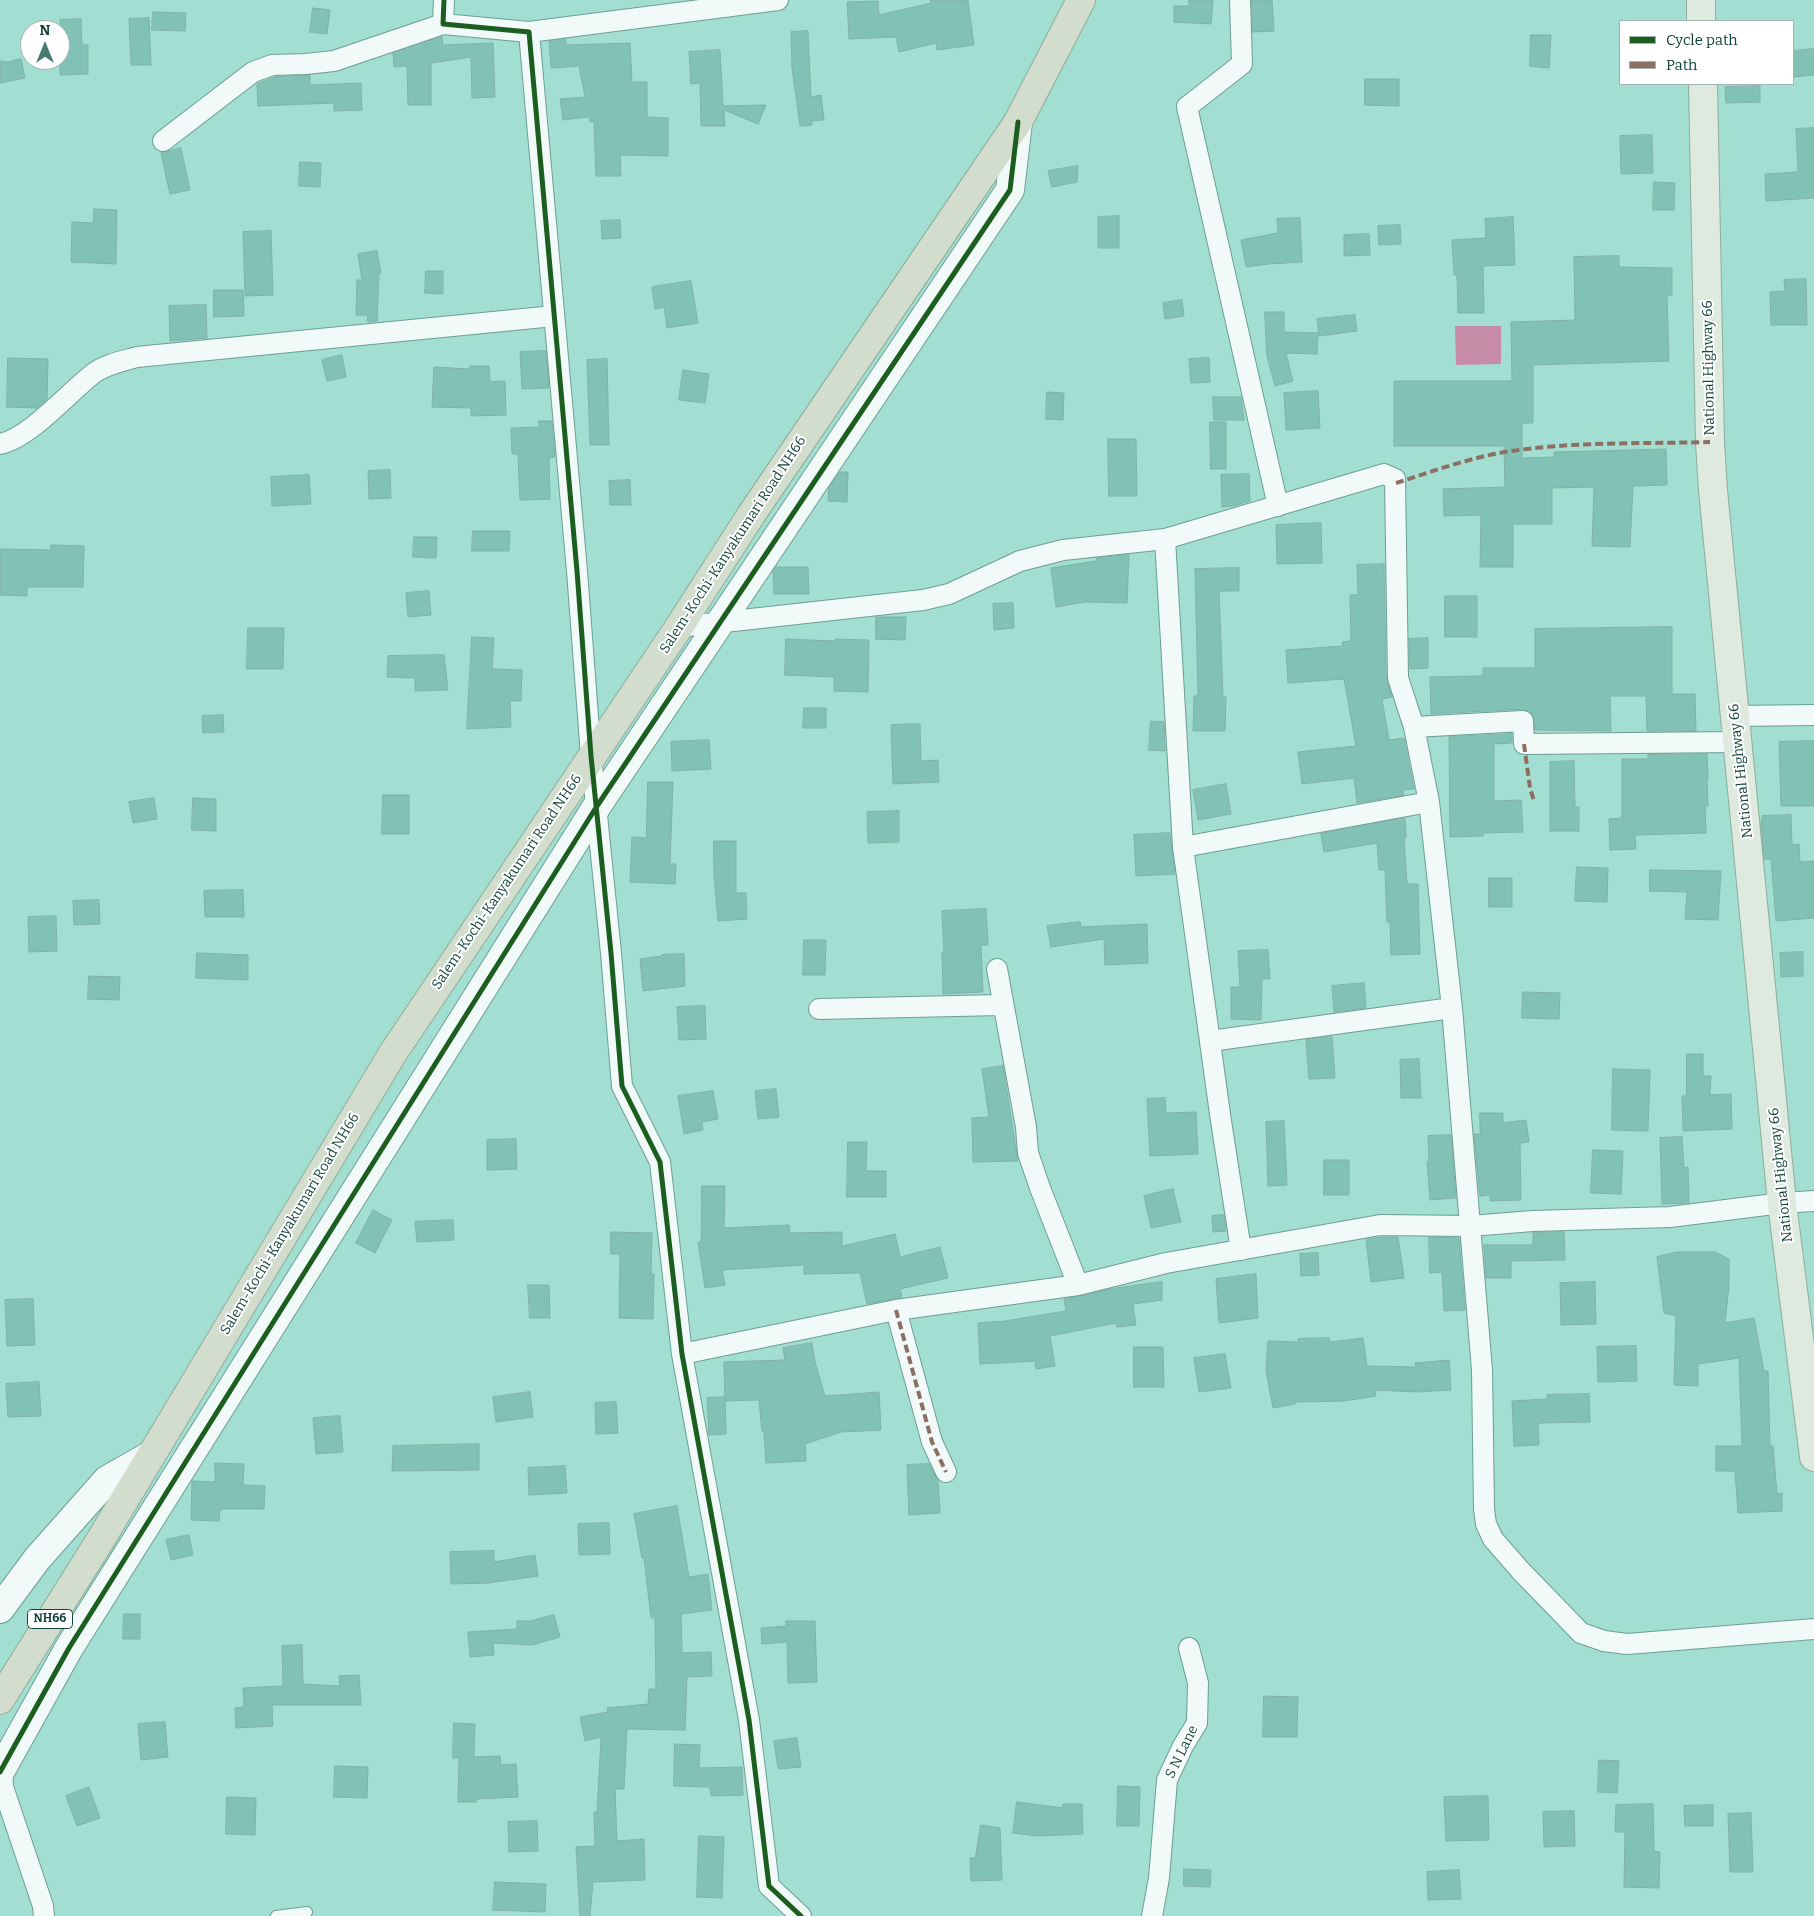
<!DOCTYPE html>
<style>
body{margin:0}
#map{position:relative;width:1814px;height:1916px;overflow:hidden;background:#a2ded1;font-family:Bitter,serif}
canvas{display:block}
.legend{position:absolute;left:1619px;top:20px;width:175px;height:65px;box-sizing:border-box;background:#fff;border:1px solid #a1b5b1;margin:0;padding:6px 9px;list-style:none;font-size:15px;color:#14453c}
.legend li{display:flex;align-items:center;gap:10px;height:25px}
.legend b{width:25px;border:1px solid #a1b5b1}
.north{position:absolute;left:20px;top:20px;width:50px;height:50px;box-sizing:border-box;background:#fff;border:1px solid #a1b5b1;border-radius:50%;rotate:0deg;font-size:14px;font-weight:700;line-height:20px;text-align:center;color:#14453c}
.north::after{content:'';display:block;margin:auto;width:18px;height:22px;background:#467b70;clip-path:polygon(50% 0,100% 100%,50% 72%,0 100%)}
</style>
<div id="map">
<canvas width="1814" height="1916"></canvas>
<ul class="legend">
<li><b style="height:6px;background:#1b5e20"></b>Cycle path</li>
<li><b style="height:6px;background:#8d6e63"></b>Path</li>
</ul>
<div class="north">N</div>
</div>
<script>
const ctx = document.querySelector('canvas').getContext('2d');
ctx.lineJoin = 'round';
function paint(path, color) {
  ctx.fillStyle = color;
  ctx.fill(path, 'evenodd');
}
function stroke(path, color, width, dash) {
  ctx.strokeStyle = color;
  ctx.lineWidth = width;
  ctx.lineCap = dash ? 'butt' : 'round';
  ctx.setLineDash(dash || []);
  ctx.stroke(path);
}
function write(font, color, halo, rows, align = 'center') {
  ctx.font = font + ' Bitter,serif';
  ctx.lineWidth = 4;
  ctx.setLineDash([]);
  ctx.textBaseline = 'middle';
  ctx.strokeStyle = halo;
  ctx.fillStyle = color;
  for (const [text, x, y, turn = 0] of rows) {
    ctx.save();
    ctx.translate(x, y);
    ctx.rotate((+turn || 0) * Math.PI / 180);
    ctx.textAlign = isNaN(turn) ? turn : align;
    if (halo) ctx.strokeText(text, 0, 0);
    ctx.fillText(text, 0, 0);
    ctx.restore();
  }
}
paint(new Path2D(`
 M1455 326H1501V364L1456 365Z`), '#c78ca5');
const building = new Path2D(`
 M930 0H968L974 45 937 50 936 43 899 52 896 37 849 39 847 2 878 1 879 15 931 3Z
 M1189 0H1213L1211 24 1174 22V6H1189Z
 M1252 0H1272L1274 31 1253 32Z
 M313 8 330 10 327 34 310 32Z
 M153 12 186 13 185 31 152 30Z
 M149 18 151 65H131L129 19Z
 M81 19 82 45H88V74L60 75V20Z
 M808 31 811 97 821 95 824 120 812 121V125L800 126 792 68 791 32Z
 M1531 35H1551L1549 68 1530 66Z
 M442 37 443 45 493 43 495 97 472 98 471 57 431 63V105H408L407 66 394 67 393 53Z
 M566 39V45L630 43 632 82H647V117L668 118V156L620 155 621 176H596L594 121 590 122 589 117 563 120 560 99 585 97 579 66 551 68 549 41Z
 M1814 49V75L1793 77V51Z
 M720 50 723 106 766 105 758 124 724 110 725 126H701L700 83 691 84 689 52Z
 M21 59 25 78 0 83V61L8 62Z
 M310 75V85L361 83 362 110 334 111V103L258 106 257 84 259 83 274 77Z
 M1365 79H1399V106L1365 105Z
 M1760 86V102L1726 103 1725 87Z
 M1814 128V198L1766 201 1765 174 1798 172 1796 129Z
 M1652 135 1653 173 1621 174 1620 136Z
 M181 148 190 190 170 194 161 153Z
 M300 162 321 163 320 187 299 186Z
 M1078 166 1077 182 1052 187 1048 171Z
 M1654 182 1675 183 1674 210H1653Z
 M94 209 117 210 116 264 71 262 72 222 93 223Z
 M1119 216V248H1098V217Z
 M1513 217 1515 265 1483 266 1484 313H1458L1457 275H1454L1452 240 1486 238 1485 219Z
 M1300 218 1302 262 1268 264 1246 267 1241 240 1278 233 1277 219Z
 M620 220 621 238 602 239 601 221Z
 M1400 225 1401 244 1379 245 1378 226Z
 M271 231 273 295 245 296 243 232Z
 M1369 234 1370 255 1344 256V235Z
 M377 251 381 273H379L377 321 368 322 367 315H356L357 280H362L358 254Z
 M1619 256V267L1672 268V295H1667L1669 361 1533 365V423H1522V458L1554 457V452L1666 449 1667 485 1633 486 1630 547 1592 546 1594 487 1552 488V524H1513V567H1480L1481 515 1444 516 1443 489 1505 487 1504 446H1394V381H1512L1511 322 1575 320 1574 257Z
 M426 271H443V294L425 293Z
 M1806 279 1807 325H1771L1770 292 1785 291 1784 280Z
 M691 281 698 323 667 328 664 307 655 309 652 287Z
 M214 290H243L244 316 214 317Z
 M1182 300 1184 316 1165 319 1163 303Z
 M206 305 207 338 170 341 169 306Z
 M1265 312H1284V332L1318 333 1317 354 1286 353 1293 381 1275 386 1267 356Z
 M1355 315 1357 331 1319 336 1317 319Z
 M546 351 549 388 522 389 520 352Z
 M342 355 346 377 327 381 322 360Z
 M8 358 48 359 47 399 37 408 7 407Z
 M1209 358 1210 382 1191 383 1189 359Z
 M607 359 609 445H590L587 360Z
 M470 366H489L490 382 505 381 506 415 471 416V408L432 407 434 367 470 369Z
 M683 370 709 374 705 403 679 400Z
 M1318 391 1320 428 1286 430 1284 393Z
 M1047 392 1064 393 1063 420 1046 419Z
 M1213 397H1241L1244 420H1214Z
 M539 421H552L555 457 549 458 550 499 520 500 518 454H512L511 428 539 427Z
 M1210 422H1226V469H1211Z
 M1108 439H1136L1137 496H1109Z
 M390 470 391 498 369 499 368 471Z
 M840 472H848L847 502 828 501 829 488Z
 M1249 474 1250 501 1233 506 1222 507 1221 475Z
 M309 475 311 504 272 506 271 477Z
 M630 480 631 505H610L609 481Z
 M1321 523 1322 563 1277 564 1276 525Z
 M473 531H510L509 551H472Z
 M414 537H437L436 558 413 557Z
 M51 545 84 546 83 587H27V596L0 595V549L51 550Z
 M1129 555 1127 603 1085 602 1056 607 1051 568 1096 561 1097 558Z
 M1384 564 1386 678 1392 697 1382 699 1389 740 1404 738 1414 789 1403 790 1404 795 1357 803 1354 778 1302 784 1298 752 1356 746 1344 679 1288 683 1286 650 1343 646 1342 642 1351 641 1350 595H1358L1357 565Z
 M776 567H808L809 594H774L773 571Z
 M1239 568V591H1219L1223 697H1226L1225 731H1193L1194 696H1198L1195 569Z
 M429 591 431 615 408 617 406 593Z
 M1445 596H1477V637H1445Z
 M1013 603 1014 628 994 630 993 604Z
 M876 617H906L905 640 876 639Z
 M1672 627V694H1695L1696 731H1647L1646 696H1610L1611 731 1535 730 1533 715 1529 711 1523 709 1431 714 1430 677 1483 676V668H1535V629Z
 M248 628H284L283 669H247Z
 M472 637 494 638 492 669 522 670 521 701H510L511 727 467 729Z
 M1428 638V668L1410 669 1409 639Z
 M786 639 835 641V639L869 640 868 692 834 691V677L785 675Z
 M444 655 448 690 415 691V678L387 677 388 656Z
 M804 708H826V728H803Z
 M223 715 224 732 203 733 202 716Z
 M1151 721 1164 722 1165 751 1149 750Z
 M920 724 921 761 938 760 939 782 893 784 891 725Z
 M1512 734V743L1494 744V801L1521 800 1523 832 1483 833V836L1450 837 1449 737Z
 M709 740 711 769 672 771 671 742Z
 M1814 741V806H1781L1779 742Z
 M1707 754 1708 778H1707L1708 806H1705L1706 833 1635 835 1636 849 1610 850 1609 819 1622 818V759H1648V755Z
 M1574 761 1575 807H1579V831H1550V762Z
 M648 782H673L670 864H676L675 884 630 882 632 837 646 838Z
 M1226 784 1231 814 1198 820 1193 790Z
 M383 795H409V834H382Z
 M154 798 157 819 133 823 129 802Z
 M193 798 216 799V831L192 830Z
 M899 811V842L868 843 867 812Z
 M1791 815 1792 845 1799 844 1800 862 1814 861V918L1776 921 1771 859H1764L1761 820H1763L1762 816Z
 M1405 818 1406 838H1404L1407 884H1418L1420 954 1391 955 1390 922H1387L1385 870H1379L1377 843 1324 852 1321 834Z
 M1170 833 1175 874 1136 876 1134 835Z
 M714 841H736V893H746L747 919 718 921 714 874Z
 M1577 867 1608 868 1607 902 1575 901Z
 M1650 870 1721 871 1718 920 1685 919 1687 892 1650 891Z
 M1489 878H1512V907H1489Z
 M243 890 244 917H205L204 891Z
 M99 900 100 924 74 925 73 901Z
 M986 909 988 945H981L983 992 943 994 942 952H944L942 911Z
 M56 916 57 951 29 952 28 917Z
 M1080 922 1081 927 1147 924 1148 963 1105 965 1104 939 1051 947 1047 926Z
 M804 940H826L825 975H803Z
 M1268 950 1270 979H1262L1261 1020 1231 1019V987H1240L1238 951Z
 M1803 952V976L1781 977 1780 953Z
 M197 953 248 955V980L196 978Z
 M684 954 685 986 643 991 640 959 662 956V955Z
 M89 976 120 977 119 1000 88 999Z
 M1364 983 1366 1008 1334 1012 1332 986Z
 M1523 992 1560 993 1559 1019 1522 1018Z
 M705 1006 706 1039 679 1040 677 1007Z
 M1332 1037 1335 1078 1309 1079 1306 1040Z
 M1687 1054H1703V1076H1711L1710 1095 1731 1094 1732 1129 1683 1131 1682 1096H1686Z
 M1419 1059 1421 1098H1401L1400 1060Z
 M1003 1066 1018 1161 973 1162 972 1118 989 1117 982 1069Z
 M1613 1069 1650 1070 1648 1131 1612 1130Z
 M776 1089 779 1117 758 1119 755 1091Z
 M713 1091 718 1119 702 1122 703 1130 684 1134 678 1096Z
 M1165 1098 1166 1113 1196 1112 1198 1154 1150 1156 1147 1099Z
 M1480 1113H1503V1123L1526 1120 1529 1142 1520 1143 1521 1200 1490 1201V1195L1480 1196 1474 1134H1480Z
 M1284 1121 1287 1185 1268 1186 1266 1122Z
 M1451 1135 1456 1198 1430 1200 1427 1162 1429 1161 1428 1136Z
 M1682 1137 1684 1168 1688 1167 1689 1203 1662 1204 1660 1138Z
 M516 1139 517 1169 487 1170V1140Z
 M848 1142H867L866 1171H886V1197H847Z
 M1593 1150 1623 1151 1621 1194 1591 1193Z
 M1324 1160H1349V1195H1324Z
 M702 1186H725L724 1228 789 1225 790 1233 842 1232V1246L895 1234 900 1257 940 1247 948 1278 900 1289 902 1297 867 1304 860 1273 804 1274V1265L722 1270 725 1285 705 1288 698 1242 701 1241Z
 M1173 1189 1181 1222 1151 1228 1144 1196Z
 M373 1210 392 1220 375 1253 356 1243Z
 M1224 1215 1226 1231 1213 1232 1212 1216Z
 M453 1220 454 1240 417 1242 415 1222Z
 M611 1232 652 1233 651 1274H654L653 1319 619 1318 620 1254H611Z
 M1564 1232 1565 1260 1511 1261V1278H1486L1484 1245H1533V1233Z
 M1381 1237H1398L1404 1278 1371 1282 1366 1240Z
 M1429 1237 1459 1238 1465 1310 1444 1311 1442 1272 1430 1273Z
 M1677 1252H1715L1729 1259V1286L1725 1323 1754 1318 1764 1371H1768L1770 1446H1773L1777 1494 1782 1493V1511L1738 1513 1735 1471H1716V1446H1742L1739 1358 1698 1364V1386L1674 1385 1676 1316 1664 1313 1657 1257Z
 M1318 1253 1319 1275 1301 1276 1300 1254Z
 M1256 1274 1258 1318 1219 1323 1216 1279Z
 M1162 1282V1300L1133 1304 1136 1325 1117 1327 1116 1323 1050 1336 1055 1366 1036 1369 1035 1361 980 1364 978 1323 1005 1321 1066 1311 1064 1299 1116 1288Z
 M1595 1282 1596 1324 1561 1325 1560 1283Z
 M528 1285H549L550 1318H530Z
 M33 1299 35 1345 7 1346 5 1300Z
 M1329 1338 1330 1342 1363 1338 1367 1366 1416 1367 1415 1363 1449 1360 1451 1390 1417 1392 1375 1390 1376 1396 1344 1401 1295 1402V1404L1273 1408 1266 1371 1268 1341 1298 1342V1339Z
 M812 1343 815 1362 825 1396 879 1392 881 1430 841 1432 805 1444 806 1461 766 1463 764 1431H762L759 1400 725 1401 724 1362 785 1360 783 1348Z
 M1636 1346 1637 1381 1598 1382 1597 1347Z
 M1134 1347H1163L1164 1387H1134Z
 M1225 1354 1231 1388 1199 1392 1194 1358Z
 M39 1382 41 1416 8 1417 6 1384Z
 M530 1392 533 1417 496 1422 493 1397Z
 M1589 1394 1590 1422 1538 1423 1539 1445 1514 1446 1512 1401 1547 1399V1395Z
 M725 1397 726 1434 709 1435 707 1398Z
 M616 1402 618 1433 596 1434 595 1403Z
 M340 1416 343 1452 316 1454 313 1418Z
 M479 1444V1470L392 1471 393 1446Z
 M215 1463 244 1464 243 1485 265 1486 264 1509H220L219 1521 191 1520 192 1481 215 1482Z
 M929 1464 938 1481 940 1513 909 1515 907 1465Z
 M565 1466 567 1493 529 1495 528 1468Z
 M677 1506 689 1577 708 1574 712 1610 681 1614 682 1653 711 1652 712 1676 687 1677 685 1730 627 1729 624 1789H615L617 1841 644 1839 645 1880 593 1882 590 1916H580L576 1847 595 1846 594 1812H597L601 1737 585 1741 580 1717 608 1712 607 1708 648 1704 649 1689H656L655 1618H651L644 1558H642L634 1514Z
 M609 1523 610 1554 579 1555 578 1524Z
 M189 1535 193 1555 171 1560 166 1540Z
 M494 1551V1562L535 1555 538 1576 489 1583 451 1584 450 1552Z
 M124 1614H140V1639H123Z
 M554 1615 560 1637 532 1645 493 1643 494 1655 470 1657 468 1632 517 1629V1621H530Z
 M786 1621H815L817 1682 788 1683 787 1642 762 1644 761 1628 786 1626Z
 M302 1645 303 1684 340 1686 339 1676 359 1675 361 1705H272L273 1726 236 1728 235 1708 244 1707 243 1688 283 1686 282 1646Z
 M1264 1696 1298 1697 1297 1737H1263Z
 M165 1722 168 1757 141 1760 138 1724Z
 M454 1723 475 1724 474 1757 500 1756 501 1765 516 1764 518 1797 476 1799V1802H458L459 1758H453Z
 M797 1738 801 1767 778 1769 774 1741Z
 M675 1744 700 1745 699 1768 742 1767 743 1795 711 1796 710 1787 674 1786Z
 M1599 1760 1619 1761 1617 1793 1598 1792Z
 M335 1766 368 1767 367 1798 334 1797Z
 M1118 1786 1140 1787 1139 1826H1117Z
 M89 1787 100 1818 77 1826 66 1796Z
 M1488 1796 1489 1840 1446 1841 1444 1797Z
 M227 1797 256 1798 255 1835 226 1834Z
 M1017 1802 1063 1808V1804H1082L1083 1834 1037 1836 1013 1833Z
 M1653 1804 1654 1851 1660 1852 1659 1888 1624 1887 1625 1832H1615L1616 1805Z
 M1713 1805V1826H1685L1684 1806Z
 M1574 1811 1575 1846 1544 1847 1543 1812Z
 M1751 1813 1753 1872H1730L1728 1814Z
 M537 1821 538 1851 509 1852 508 1822Z
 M981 1825 1000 1828 1002 1880 971 1881 970 1858H975Z
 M699 1836 724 1837 722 1898 697 1897Z
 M1184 1869 1211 1870 1210 1887 1184 1886Z
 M1459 1870 1461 1899 1428 1900 1427 1872Z
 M495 1882 546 1884 545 1912 493 1910Z`);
paint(building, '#82c1b5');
stroke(building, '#80b2a8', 1);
const lane = new Path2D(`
 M276 1916 307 1912`);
const street = new Path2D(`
 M444 0 443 24 529 32 577 571 591 756 611 953 622 1086 660 1162 682 1354 749 1720 769 1886 801 1916
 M1240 0 1242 64 1187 107 1278 506
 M529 32 778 0
 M163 141 253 72 272 65 305 64 334 61 443 24
 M0 444C30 438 69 392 94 373 106 364 123 361 137 357L554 316
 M1165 539 1384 474 1395 479 1398 678 1414 727 1429 802 1452 1008 1482 1370 1484 1509 1486 1524 1493 1539 1520 1570 1581 1633 1604 1641 1627 1644 1814 1629
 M679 627 923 600 949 594 1020 561 1063 550 1165 539 1183 847 1221 1121 1241 1250
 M1735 716 1814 715
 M1414 727 1523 721 1524 744 1739 742
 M1183 847 1429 802
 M997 969 1026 1127 1028 1153 1040 1188 1078 1285
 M819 1009 1002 1005
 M1210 1041 1452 1008
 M896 1310 932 1442 946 1472
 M682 1354 896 1310 1078 1285 1166 1263 1380 1225 1470 1226 1533 1221 1670 1217 1782 1203 1814 1201
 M2 1769 3 1787 43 1906 44 1916
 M1152 1916 1159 1878 1167 1780 1183 1746 1197 1723 1198 1683 1189 1648`);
const secondary = new Path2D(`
 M0 1609 37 1559 107 1480 151 1455
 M0 1772 69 1648 597 806 1010 190 1018 122`);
const primary = new Path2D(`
 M1701 0V21
 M1703 84 1710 442 1713 490 1782 1203 1814 1457`);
const highway = new Path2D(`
 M0 1700 101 1539 393 1053 679 627 751 515 1018 122 1081 0`);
stroke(lane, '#6c9f96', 12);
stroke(street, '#6c9f96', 22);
stroke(secondary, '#6c9f96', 30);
stroke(primary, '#8dae98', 30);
stroke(highway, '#8dae98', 30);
stroke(lane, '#f1faf8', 10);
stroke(street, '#f1faf8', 20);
stroke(secondary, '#f1faf8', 28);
stroke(primary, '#dee9df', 28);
stroke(highway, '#d2ddcd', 28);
stroke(new Path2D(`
 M1396 483C1430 472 1464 460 1499 453 1568 441 1640 444 1710 442
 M1524 744 1530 788 1534 801
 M896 1310 932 1442 946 1472`), '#8d6e63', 4, [8, 4]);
stroke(new Path2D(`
 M444 0 443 24 529 32 577 571 591 756 611 953 622 1086 660 1162 682 1354 749 1720 769 1886 801 1916
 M0 1772 69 1648 597 806 1010 190 1018 122`), '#1b5e20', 5);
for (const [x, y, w] of [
 [50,1619,45]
]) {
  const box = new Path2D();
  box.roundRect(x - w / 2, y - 9.5, w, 19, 4);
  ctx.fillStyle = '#fff';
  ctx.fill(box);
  stroke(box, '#14453c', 1);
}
write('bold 12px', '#14453c', null, [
 ["NH66",50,1619]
]);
write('14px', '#14453c', '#fff', [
 ["National Highway 66",1709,368,-91],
 ["Salem-Kochi-Kanyakumari Road NH66",733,545,-57],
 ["National Highway 66",1741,771,-96],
 ["Salem-Kochi-Kanyakumari Road NH66",507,882,-56],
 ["National Highway 66",1781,1175,-96],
 ["Salem-Kochi-Kanyakumari Road NH66",290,1224,-59],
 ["S N Lane",1182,1752,-64]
]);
</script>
